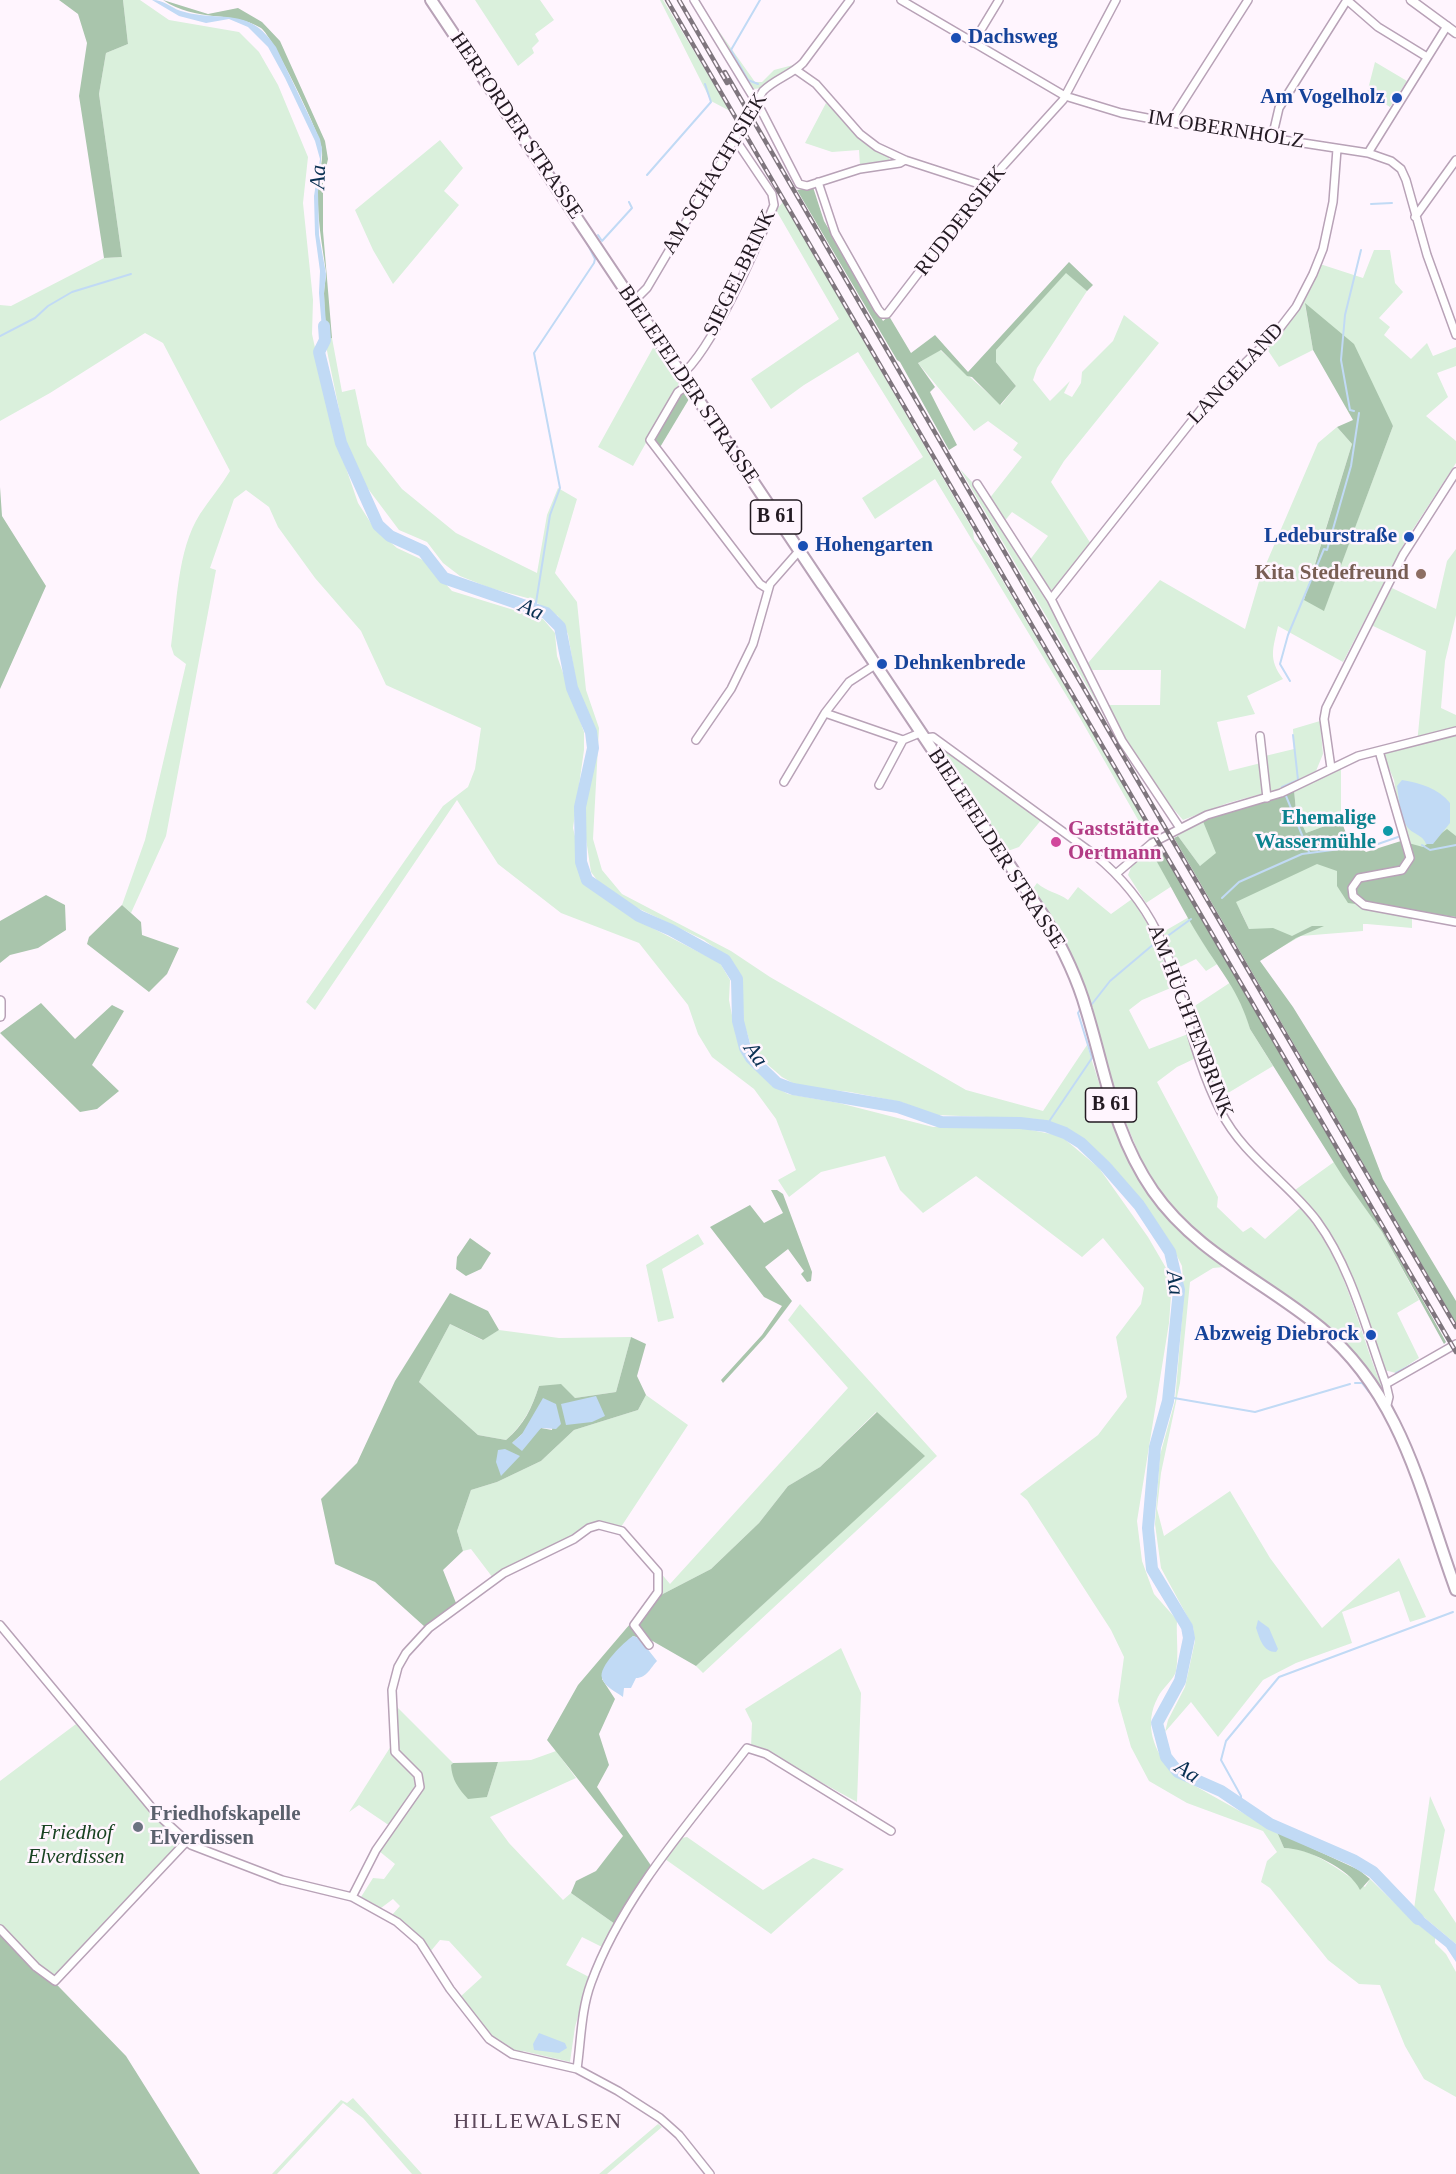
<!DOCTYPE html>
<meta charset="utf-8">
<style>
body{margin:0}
canvas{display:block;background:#fff5fe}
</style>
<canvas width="1456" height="2174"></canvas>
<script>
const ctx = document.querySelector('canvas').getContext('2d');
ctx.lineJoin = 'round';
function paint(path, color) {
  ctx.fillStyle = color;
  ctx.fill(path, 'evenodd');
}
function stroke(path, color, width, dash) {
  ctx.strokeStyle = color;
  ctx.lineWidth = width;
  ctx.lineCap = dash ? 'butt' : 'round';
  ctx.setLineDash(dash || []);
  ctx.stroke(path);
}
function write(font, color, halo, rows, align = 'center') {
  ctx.font = font + ' "Times New Roman",serif';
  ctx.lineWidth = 5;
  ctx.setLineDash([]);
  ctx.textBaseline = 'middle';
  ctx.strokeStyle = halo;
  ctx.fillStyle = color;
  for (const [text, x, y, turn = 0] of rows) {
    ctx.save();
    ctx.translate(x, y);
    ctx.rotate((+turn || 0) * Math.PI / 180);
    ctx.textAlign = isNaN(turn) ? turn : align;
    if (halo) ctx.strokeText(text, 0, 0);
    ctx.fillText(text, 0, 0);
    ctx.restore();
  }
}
paint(new Path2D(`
 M123 0H140L169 20 239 32 259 52 278 85 308 157 303 203 313 300 312 334 333 430 358 503 374 528 397 548 425 561 452 591 543 619 555 633 557 656 584 732V750L573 828 587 886 633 918 720 963 730 980 729 1000 736 1036 743 1056 771 1085 788 1094 839 1103 933 1127 1021 1128 1061 1136 1099 1168 1148 1237 1166 1268 1171 1296 1169 1323 1137 1521 1142 1561 1154 1594 1177 1620C1176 1636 1179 1655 1176 1671 1174 1680 1162 1688 1158 1697 1143 1725 1154 1750 1172 1773L1277 1832 1284 1848C1315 1848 1340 1872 1365 1887L1370 1879 1412 1920 1435 1937V1943L1446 1954 1456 1972V2097L1424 2079 1405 2046 1380 1985 1359 1984 1328 1960 1270 1888 1261 1882 1267 1861 1277 1852 1263 1831 1187 1803 1149 1781 1131 1747 1118 1701 1124 1657 1111 1630 1027 1500 1020 1494 1098 1435 1127 1397 1116 1337 1141 1304 1144 1288 1103 1238 1082 1257 976 1176 923 1213 900 1190 885 1156 821 1172 789 1197 778 1180 796 1170 776 1119 754 1089 712 1057 698 1034 688 1005 639 943 561 913 498 864 457 800 315 1010 306 1002 443 806 468 787 475 769 481 728 386 685 361 631 315 578 278 527 269 507 246 490 234 499 210 568 216 570 166 836 131 913 122 905 145 840 186 664 174 655 171 646C177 605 177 550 200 514 210 499 221 486 230 471L163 343 145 333 50 393 0 421V305L11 306 104 258 122 257 99 94 106 53 128 44Z
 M475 0H540L554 20 535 34 539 41 532 48 534 53 518 66Z
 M660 0H663L730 111 711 101Z
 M704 10 755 82H762L774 70 797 64 761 88 754 89Z
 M1375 62 1407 81 1390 107 1367 93Z
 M826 103 864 141 888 155 890 162 860 166 859 150 832 152 805 143Z
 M440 140 463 168 444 191 459 205 393 284 373 250 355 210Z
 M783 202 973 530 974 539 985 551 1154 837 1149 839 1080 718 935 479 875 519 862 498 923 457 858 352 804 385 771 409 751 379 839 319 776 210Z
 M1374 250H1390L1395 283 1403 292 1379 318 1390 327 1384 335 1411 359 1427 343 1433 356 1456 347V366L1437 373 1448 397 1426 416 1456 441V463L1406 540 1343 662 1278 626C1273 649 1268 659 1283 679L1247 696 1255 714 1217 722 1229 771 1261 763 1265 756 1294 749 1293 729 1320 721 1323 754 1316 771 1276 790 1228 803 1183 820C1152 786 1127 748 1108 705H1160L1161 670H1091L1088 663 1160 580 1245 629 1260 578 1318 443 1337 427 1352 444 1304 599 1324 610 1393 426 1305 304 1313 350 1279 367 1265 346 1295 315 1320 264 1363 278Z
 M1066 272 1087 291 1037 368 1033 380 1050 401 1070 381 1064 393 1072 397 1081 383 1082 372 1113 341 1124 315 1159 343 1064 461 1051 482 1091 544 1052 591 1029 561 1048 536 1012 512 1003 523 989 499 1022 457 1013 450 1018 443 988 421 974 431 918 363 940 350 1001 405 1016 386 996 362V350Z
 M332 338 342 392 355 389 367 445 402 489 456 533 537 573 547 515 558 488 577 499 555 573 577 602 586 690 599 728 593 839 602 870 622 894 731 951 770 977 966 1090 1043 1111 1087 1045C1105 1102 1122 1160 1159 1208 1176 1231 1201 1249 1224 1267L1213 1268 1190 1282 1180 1383 1161 1473 1157 1509 1164 1536 1230 1491 1270 1558 1322 1628 1399 1558 1426 1617 1410 1622 1399 1591 1342 1612 1352 1643 1296 1663 1263 1680 1218 1737 1191 1702 1165 1732 1168 1720 1185 1687 1195 1641 1193 1627 1161 1568 1155 1524 1160 1455 1175 1401 1184 1294 1182 1266 1170 1242 1109 1162 1065 1128 1038 1119 936 1115 901 1102 850 1092 798 1086 782 1077 753 1052 744 1023 741 978 730 959 704 940 629 904 600 884 591 872 583 819 595 738 577 688 568 634 558 616 531 599 490 588 460 576 443 563 427 542 399 530 360 478 347 448 326 346 327 340Z
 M654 346 679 384 633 466 598 447Z
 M960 469 973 483 1042 587 1118 739Z
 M1456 549V615L1445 661 1441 708 1456 715V915L1366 907 1412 917V928L1367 924H1363V931L1301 936 1254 963 1249 929 1241 912 1204 864 1200 866 1178 836 1179 830 1202 819 1301 838 1361 869 1406 857 1394 780 1383 754 1417 744 1426 651 1371 625 1392 588 1436 609 1447 561Z
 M935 743 1042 819 1019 847 1005 852Z
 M1341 766V820L1306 833 1296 811 1294 790Z
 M1150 850 1172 886 1146 903 1128 875 1132 865Z
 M1037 883C1047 892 1057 892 1068 900L1078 887 1111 914 1132 899 1153 933 1173 987 1142 1000 1129 1010 1149 1049 1188 1034 1196 1058 1177 1067 1157 1082 1218 1197 1217 1207 1243 1232 1251 1227 1265 1239 1300 1208C1349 1263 1355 1323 1383 1389L1381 1390 1359 1359 1208 1244 1171 1208 1144 1166 1114 1094 1076 966 1053 922 1032 890Z
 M1189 917 1201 940 1219 963 1206 971 1196 959 1178 968 1163 932Z
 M1231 982 1243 1004 1250 1029 1273 1066 1228 1093 1229 1097 1222 1102 1205 1066 1190 1009Z
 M1334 1162 1382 1232 1419 1300 1397 1313 1419 1358 1396 1373 1384 1370 1344 1257 1295 1190Z
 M698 1234 704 1244 662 1269 674 1318 658 1322 646 1265Z
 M800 1304 937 1456 703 1673 696 1666 924 1456 876 1412 820 1467 788 1486 759 1523 711 1569 657 1597 662 1582 660 1572 670 1584 848 1388 788 1320Z
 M450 1324 482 1340 499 1330 559 1338 631 1337 616 1392 575 1398 539 1386C532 1408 523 1425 506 1440L478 1435 419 1382Z
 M646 1395 688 1425 621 1527 591 1524 573 1536 493 1578 471 1549 463 1551 457 1531 471 1490 497 1482 541 1461 574 1430 638 1410Z
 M841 1648 861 1693 857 1802 766 1752 751 1747 752 1723 745 1709Z
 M394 1704 453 1763 451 1766 487 1797 498 1762 531 1760 556 1751 576 1778 490 1817 509 1843 563 1900 571 1893 615 1924 604 1948 582 1937 566 1965 589 1977 575 2027 570 2062 523 2051 522 2054 501 2044 490 2035 460 1997 482 1977 449 1941 440 1940 430 1952 413 1930 392 1915 400 1906 393 1899 381 1908 361 1897 373 1878 384 1879 395 1864 379 1851 418 1797 423 1783 421 1775 398 1750Z
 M76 1724 179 1843 177 1848 62 1974 53 1977 47 1975 0 1926V1781Z
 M391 1746C396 1763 416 1768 418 1786L390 1826 359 1805 349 1812Z
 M1430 1796 1445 1830 1434 1890 1456 1923V1944L1414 1909Z
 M687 1837 763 1890 813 1858 844 1869 771 1934 665 1859 681 1838Z
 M353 2098 422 2174H412L363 2118 343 2103 277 2174H272L341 2100 347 2103Z
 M658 2124 662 2127 607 2174H599Z`), '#daf0dc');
paint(new Path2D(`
 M59 0H123L128 44 106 53 99 94 122 257 104 258 79 96 87 43 78 14Z
 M163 0 208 14 238 8 262 22 280 41 325 141 328 159 323 181V231L332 338 327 340C326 325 324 310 324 294 324 287 326 279 326 272 322 244 317 218 318 190 318 176 323 164 322 150 322 137 272 35 261 28 231 10 197 23 163 0Z
 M813 187 824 221 883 321 889 316 911 353 935 335 968 372 1069 262 1093 285 1087 291 1066 273 996 350V362L1016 386 1000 405 972 377 967 376 941 350 918 363 935 387 930 392 957 445 949 450 900 362 897 360 797 190Z
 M1305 303 1354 344 1393 426 1324 611 1304 600 1352 444 1337 427 1353 420 1313 350Z
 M685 391 689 399 659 449 653 442 679 396Z
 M0 487 2 516 46 586 0 689Z
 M1294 790 1296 811 1306 833 1341 820 1347 836 1366 852 1401 841 1423 847 1447 829 1456 836V917L1348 903 1337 886V871L1317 864 1236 902 1249 929 1273 928 1292 936 1312 926H1324L1296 938 1260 961 1293 1007 1356 1109 1383 1179 1456 1301V1323L1174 838 1178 836 1200 866 1216 853 1202 819Z
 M1159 846 1412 1281 1446 1342 1444 1344 1382 1232 1343 1177 1250 1029C1239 991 1221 972 1201 940 1183 911 1168 880 1150 850Z
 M46 895 65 905 66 930 38 948 10 955 0 963V921Z
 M122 905 141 922 142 935 179 948 167 974 149 992 87 944 89 937Z
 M41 1003 75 1039 112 1005 124 1011 92 1065 119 1091 97 1109 80 1112 0 1033Z
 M771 1190H777L783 1194 812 1272 811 1281 807 1282 801 1274 804 1271 788 1249 765 1267 792 1301 765 1337 723 1383 721 1380 762 1335 782 1306 764 1297 710 1227 750 1205 764 1223 783 1213Z
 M470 1238 491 1253 481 1269 466 1276 456 1269 457 1257Z
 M450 1293 488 1311 499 1330 483 1340 450 1324 419 1382 478 1435 506 1440C524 1425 532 1408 539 1386L561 1384 575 1398 616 1392 631 1337 646 1344 637 1376 646 1395 638 1410 574 1430 541 1461 497 1482 471 1490 457 1531 463 1551 443 1570 456 1603 425 1627 375 1582 335 1564 321 1499 357 1463 395 1381ZM556 1404 552 1430 541 1428 512 1443Z
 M877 1412 925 1456 696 1666 642 1635 636 1626 657 1597 711 1569 759 1523 788 1486 820 1467Z
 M630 1624 639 1638 633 1636 602 1679 615 1699 599 1734 609 1765 597 1787 652 1867 615 1924 571 1893 576 1881 596 1871 623 1836 547 1740 578 1685Z
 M498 1762 487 1797 468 1799C458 1788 452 1780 451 1765L453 1763Z
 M1277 1832 1359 1870 1370 1879 1360 1890C1351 1869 1306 1848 1284 1848Z
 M0 1926 126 2056 200 2174H0Z`), '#a9c5ac');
paint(new Path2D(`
 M152 0C165 0 169 7 181 11 221 23 248 5 276 47L320 139 322 149 318 192 319 235 326 274 324 293 327 340 323 341 319 293 320 271 315 234 314 196 320 159 315 141 285 78 268 47 248 27 229 19 206 23 179 16Z
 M1402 780C1420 783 1438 788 1450 803V823L1433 844H1426C1423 835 1415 835 1409 829 1400 819 1399 798 1397 786Z
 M596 1396 605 1416 592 1422 566 1425 561 1404Z
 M543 1398 556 1404 561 1424 556 1429 541 1428 522 1451 512 1443 522 1434Z
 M505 1449 520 1456 501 1476 496 1462 498 1450Z
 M1258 1620 1269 1628 1278 1649 1276 1652C1263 1652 1260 1639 1256 1628Z
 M633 1636 639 1638 657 1661C651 1667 647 1678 636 1678L631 1688H624L623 1697C616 1692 604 1686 602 1678 598 1667 624 1642 633 1636Z
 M1414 1909 1456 1944V1962L1446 1947 1412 1920 1407 1910Z
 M539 2033 565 2043 567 2048 559 2053 534 2050 533 2044Z`), '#c1daf5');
stroke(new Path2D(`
 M758 84 748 80 731 50 760 0
 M647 175 711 102 705 84
 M1371 204 1392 203
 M598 235 602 241 632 208 629 202
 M0 336 35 318 48 306 72 292 131 274
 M1354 411 1350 410 1341 360 1345 315 1361 250
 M535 609 550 515 560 488 534 353 594 263 595 259 587 243
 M1290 681 1280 664 1288 635 1324 549 1327 550 1351 466 1359 413
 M1282 787 1298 780 1293 735
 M1286 796 1309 852
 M1422 845 1430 850 1456 845
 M1222 898 1239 882 1302 854 1378 844 1398 837
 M1169 935 1191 919
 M1092 1004 1110 981 1155 943
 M1046 1126 1092 1058 1078 1013 1081 1008
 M1396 1373 1419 1361
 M1355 1383H1362L1369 1392
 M1168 1401 1174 1398 1255 1412 1350 1384
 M1241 1804V1796L1221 1760 1226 1741 1279 1677 1453 1612`), '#c1daf5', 2);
stroke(new Path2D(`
 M324 326 325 340 319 352 341 443 378 525 390 536 423 551 444 578 546 613 560 627 572 688 591 732 593 748 580 807 581 862 587 880 639 916 671 930 725 960 737 979 738 1021 745 1048 751 1058 777 1083 793 1089 898 1107 941 1122 1020 1123 1046 1126 1065 1133 1081 1143 1105 1166 1139 1205 1170 1252 1179 1290 1168 1401 1155 1447 1148 1528 1152 1569 1187 1627 1189 1638 1180 1681 1157 1723 1166 1757 1178 1772 1221 1791 1270 1824 1353 1860 1373 1872 1418 1919`), '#c1daf5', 12);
const minor = new Path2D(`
 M694 0 761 110 799 184 807 186 860 169 900 163 905 160
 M901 0 1065 96 1121 113 1173 123 1368 153 1391 161 1401 169 1406 180 1427 255 1456 335
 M1347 0 1378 27 1427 57
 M973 43 999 0
 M796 70 816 84 860 134 877 147 905 160 985 186
 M1173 123 1176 113 1248 0
 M1272 138 1279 108 1347 0
 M1368 153 1447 26
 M818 182 835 233 878 309 882 314H887L985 186 1063 100 1116 0
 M1415 217 1456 160
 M633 302 647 288 763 91C775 79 791 75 803 63L850 0
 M681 375C712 351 758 244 774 205L772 194 735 139
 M688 385 678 392 650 440 760 584 768 589
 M977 484 1051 599
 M825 713 903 740 920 733
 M1260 736 1267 798
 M924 738 933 737 1095 855C1189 933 1172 1016 1221 1112 1244 1157 1288 1182 1317 1221 1352 1269 1366 1330 1386 1384L1389 1397 1387 1405
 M696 740 731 689 753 644 770 584 799 551
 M1379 751 1410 858 1402 870 1359 878 1352 888 1353 896 1364 905 1456 922
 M1331 768 1324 719 1326 708 1403 555 1456 472
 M784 782 825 713 849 682 875 665
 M879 785 903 740
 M1180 828 1122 741 1051 599 1214 393 1276 333 1296 307 1313 274 1323 249 1333 202 1337 149
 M1117 873 1152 843 1207 815 1281 793 1358 756 1456 731
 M1386 1384 1456 1344
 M0 1625 157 1814 191 1845 282 1880 352 1897 397 1922 420 1942 450 1989 489 2039 512 2054 577 2069 618 2091 660 2118 679 2135 710 2174
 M352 1897 376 1850 420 1787 418 1775 395 1752 392 1690 398 1667 406 1653 429 1628 504 1573 574 1539 589 1528 599 1525 622 1531 658 1572V1592L634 1625 649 1645
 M0 1929 36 1967 55 1981 186 1842
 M577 2069C581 2041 581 2010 591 1983 623 1895 691 1821 747 1748L766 1754 891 1831`);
const tertiary = new Path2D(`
 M1411 0 1456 33`);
const secondary = new Path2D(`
 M0 1001V1016`);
const primary = new Path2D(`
 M431 0 1045 918C1062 947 1077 977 1086 1009 1106 1074 1113 1133 1153 1191 1196 1253 1264 1281 1321 1328 1403 1397 1421 1494 1456 1590`);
stroke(minor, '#b8a2b7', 10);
stroke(tertiary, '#b8a2b7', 11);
stroke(secondary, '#b8a2b7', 12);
stroke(primary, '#b8a2b7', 14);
stroke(minor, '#fff', 7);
stroke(tertiary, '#fff', 8);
stroke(secondary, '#fff', 9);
stroke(primary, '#fff', 10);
const rail = new Path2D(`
 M667 0 1456 1352
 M679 0 727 83
 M725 72 1456 1327`);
stroke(rail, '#7f767e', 4.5);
stroke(rail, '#fff5fe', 2, [7]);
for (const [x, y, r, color] of [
 [956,38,6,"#1a4fb4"],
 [1397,98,6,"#1a4fb4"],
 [1409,537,6,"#1a4fb4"],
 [803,546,6,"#1a4fb4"],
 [1421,574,6,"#8d6e63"],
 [882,664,6,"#1a4fb4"],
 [1388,831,6,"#0f9aa8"],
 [1056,842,6,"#d1479c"],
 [1371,1335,6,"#1a4fb4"],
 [138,1827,6,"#6b7280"]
]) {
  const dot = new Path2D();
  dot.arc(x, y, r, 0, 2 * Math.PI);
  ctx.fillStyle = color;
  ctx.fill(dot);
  stroke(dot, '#fff5fe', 2);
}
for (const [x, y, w] of [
 [776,517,51],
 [1111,1105,51]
]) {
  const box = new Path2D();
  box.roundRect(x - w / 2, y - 17, w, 34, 4.5);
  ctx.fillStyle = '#fff5fe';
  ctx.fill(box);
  stroke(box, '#231a22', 1.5);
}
write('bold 20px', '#231a22', null, [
 ["B 61",776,517],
 ["B 61",1111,1105]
]);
write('bold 21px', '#164399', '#fff5fe', [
 ["Dachsweg",968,38],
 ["Am Vogelholz",1385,98,"right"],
 ["Ledeburstraße",1397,537,"right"],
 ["Hohengarten",815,546],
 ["Dehnkenbrede",894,664],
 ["Abzweig Diebrock",1359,1335,"right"]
], 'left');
write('21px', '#231a22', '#fff5fe', [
 ["HERFORDER STRASSE",516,126,56],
 ["IM OBERNHOLZ",1226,130,9],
 ["AM SCHACHTSIEK",715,174,-59],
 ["RUDDERSIEK",961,221,-52],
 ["SIEGELBRINK",740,273,-64],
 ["LANGELAND",1236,374,-47],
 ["BIELEFELDER STRASSE",688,385,56],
 ["BIELEFELDER STRASSE",996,849,57],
 ["AM HÜCHTENBRINK",1190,1021,69]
]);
write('bold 21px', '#785e54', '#fff5fe', [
 ["Kita Stedefreund",1409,574]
], 'right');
write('bold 21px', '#0d838f', '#fff5fe', [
 ["Ehemalige",1376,819],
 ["Wassermühle",1376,843]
], 'right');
write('bold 21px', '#b23c85', '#fff5fe', [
 ["Gaststätte",1068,830],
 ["Oertmann",1068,854]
], 'left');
write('bold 21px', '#5b616d', '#fff5fe', [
 ["Friedhofskapelle",150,1815],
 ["Elverdissen",150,1839]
], 'left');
write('italic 21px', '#184321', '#fff5fe', [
 ["Friedhof",76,1833],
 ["Elverdissen",76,1857]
]);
write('italic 22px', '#093052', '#fff5fe', [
 ["Aa",319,177,-88],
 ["Aa",531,610,24],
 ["Aa",755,1055,55],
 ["Aa",1174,1283,83],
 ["Aa",1187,1772,33]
]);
ctx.letterSpacing = '1.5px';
write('22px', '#5d495c', '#fff5fe', [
 ["HILLEWALSEN",538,2122]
]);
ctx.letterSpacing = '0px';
</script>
